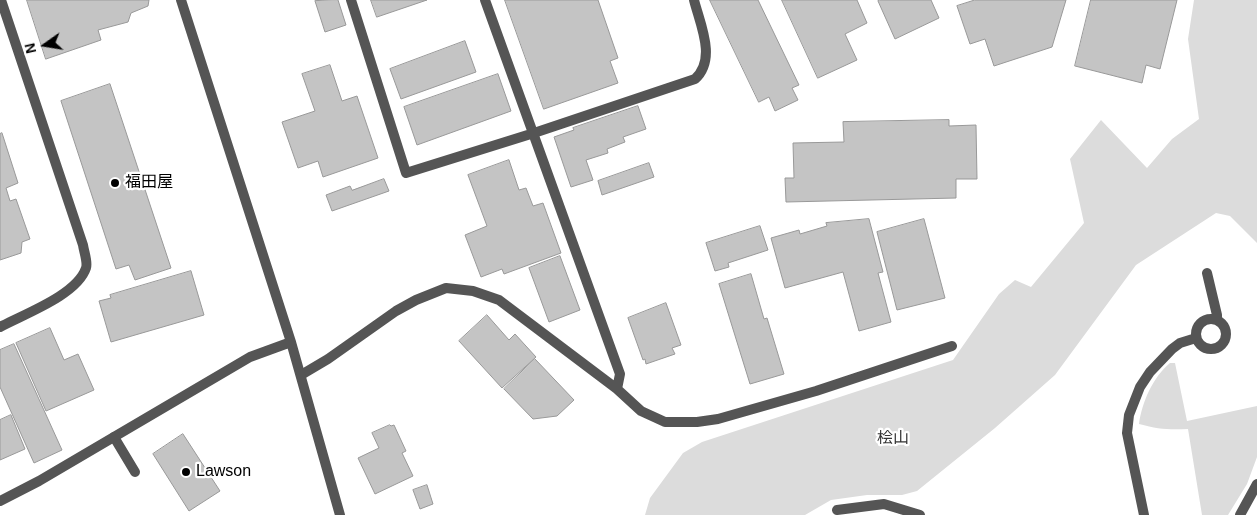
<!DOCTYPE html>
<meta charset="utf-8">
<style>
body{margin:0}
#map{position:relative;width:1257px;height:515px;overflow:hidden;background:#fff;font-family:Helvetica,sans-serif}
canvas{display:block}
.north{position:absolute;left:20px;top:20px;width:50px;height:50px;-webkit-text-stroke:4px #fff;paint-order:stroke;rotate:257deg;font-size:14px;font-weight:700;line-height:20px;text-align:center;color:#000}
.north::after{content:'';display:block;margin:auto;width:18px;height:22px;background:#000;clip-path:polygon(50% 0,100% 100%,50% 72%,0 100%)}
</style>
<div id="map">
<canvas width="1257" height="515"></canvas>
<div class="north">N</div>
</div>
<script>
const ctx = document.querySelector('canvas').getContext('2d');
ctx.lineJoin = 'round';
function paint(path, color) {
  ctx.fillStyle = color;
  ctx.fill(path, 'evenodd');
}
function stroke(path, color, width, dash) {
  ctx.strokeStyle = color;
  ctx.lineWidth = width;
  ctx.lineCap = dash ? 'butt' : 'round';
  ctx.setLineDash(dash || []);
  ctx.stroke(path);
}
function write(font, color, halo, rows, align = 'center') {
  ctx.font = font + ' Helvetica,"Noto Sans JP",sans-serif';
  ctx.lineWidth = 4.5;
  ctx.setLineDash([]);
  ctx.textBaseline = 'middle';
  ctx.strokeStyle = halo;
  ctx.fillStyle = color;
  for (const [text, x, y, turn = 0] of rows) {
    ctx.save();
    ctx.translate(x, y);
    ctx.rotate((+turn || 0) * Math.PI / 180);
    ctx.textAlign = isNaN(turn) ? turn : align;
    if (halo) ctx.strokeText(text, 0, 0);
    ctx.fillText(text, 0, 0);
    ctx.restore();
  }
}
paint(new Path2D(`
 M1194 0H1257V243L1230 216 1216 213 1136 265 1055 375 995 428 917 491 902 495H867L831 500 805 515H645L650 498 683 453 702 442 953 360 999 294 1015 280 1031 287 1084 223 1070 159 1101 120 1147 168 1172 139 1199 119 1188 39Z
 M1170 363H1175L1187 421 1257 406V457L1247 484 1228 515H1202L1188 429C1168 430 1158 429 1139 424 1142 402 1153 377 1170 363Z`), '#dcdcdc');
const building = new Path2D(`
 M27 0H149L148 6 131 13 128 22 98 30 101 40 46 59Z
 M338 0 346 25 325 32 315 1Z
 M371 0H427L377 17Z
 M505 0H598L618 58 610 61 618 83 544 109Z
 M710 0H758L799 85 792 88 798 100 775 111 769 97 759 102Z
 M782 0H857L867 23 845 34 857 60 818 78Z
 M880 0H931L939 18 895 39 878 1Z
 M975 0H1066L1052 47 994 66 985 39 970 44 957 6Z
 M1091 0H1177L1160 69 1146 65 1142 83 1075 66Z
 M465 41 476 72 401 99 390 69Z
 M330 65 342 101 357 96 378 158 323 177 318 161 298 168 282 122 315 111 302 74Z
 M498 74 511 111 417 145 404 107Z
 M110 84 171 268 135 280 129 265 116 269 61 101Z
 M638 106 646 129 623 137 625 142 607 149 608 153 586 160 593 180 571 187 554 137 574 130 573 128Z
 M949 120V126L976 125 977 179H956V198L786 202 785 178H794L793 143 844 142 843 122Z
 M2 133 18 183 6 188 10 201 16 199 30 239 22 242 21 253 0 260V134Z
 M509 160 519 190 526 188 533 206 543 203 561 253 504 274 502 269 481 277 465 235 487 226 468 175Z
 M649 163 654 177 602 195 598 181Z
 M384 179 389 191 332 211 326 195 350 186 352 190Z
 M869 219 883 272 878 273 891 322 859 331 843 272 785 288 771 238 799 230 800 234 827 226 826 223Z
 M924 219 945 298 897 310 877 232Z
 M760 226 768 250 728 263 729 267 715 271 706 243Z
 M560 256 580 310 549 322 529 268Z
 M191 271 204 315 111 342 99 301 111 298 110 295Z
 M751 274 764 319 767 318 784 374 750 384 719 284Z
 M666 303 681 345 672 348 675 354 646 364 645 359 643 360 628 318Z
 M487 315 509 340 515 334 536 357 502 388 459 341Z
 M50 328 64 360 78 354 94 390 46 411 16 343Z
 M14 344 62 450 34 463 0 387V350Z
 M535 359 574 400 557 416 533 419 504 389Z
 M11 415 25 449 0 460V420Z
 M390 425 391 426 394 425 406 451 402 453 413 476 375 494 358 458 379 448 372 433Z
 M183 434 220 491 189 511 153 454Z
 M427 485 433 504 420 509 413 490Z`);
paint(building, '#c4c4c4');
stroke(building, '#999', 1);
stroke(new Path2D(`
 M114 437 135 472`), '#555', 10);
stroke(new Path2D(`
 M351 0 406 173 534 133 695 79C717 59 700 24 694 0
 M485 0 620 374 617 389
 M1207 273 1217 315V320
 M1196 334a15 15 0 1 1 30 0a15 15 0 1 1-30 0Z
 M0 327C24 314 77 295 86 268 88 262 84 252 83 245L1 0
 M301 375 328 359 396 311 416 300 446 288 473 291 499 300 617 389 641 411 665 422H697L718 419 816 391 952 346
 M837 510 884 504 920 515
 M1144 515 1127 433 1129 415 1140 387 1150 372 1172 349 1180 343 1196 338
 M1240 515 1257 484`), '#555', 10);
stroke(new Path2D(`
 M181 0 291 342 340 515
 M0 501 39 481 250 357 291 342`), '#555', 10);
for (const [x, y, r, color] of [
 [115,183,5,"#000"],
 [186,472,5,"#000"]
]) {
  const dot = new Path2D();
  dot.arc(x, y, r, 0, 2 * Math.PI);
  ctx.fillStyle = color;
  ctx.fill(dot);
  stroke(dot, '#fff', 2);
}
write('16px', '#000', '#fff', [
 ["福田屋",125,183],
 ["Lawson",196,472]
], 'left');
write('16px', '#333', '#fff', [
 ["桧山",893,439]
]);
</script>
